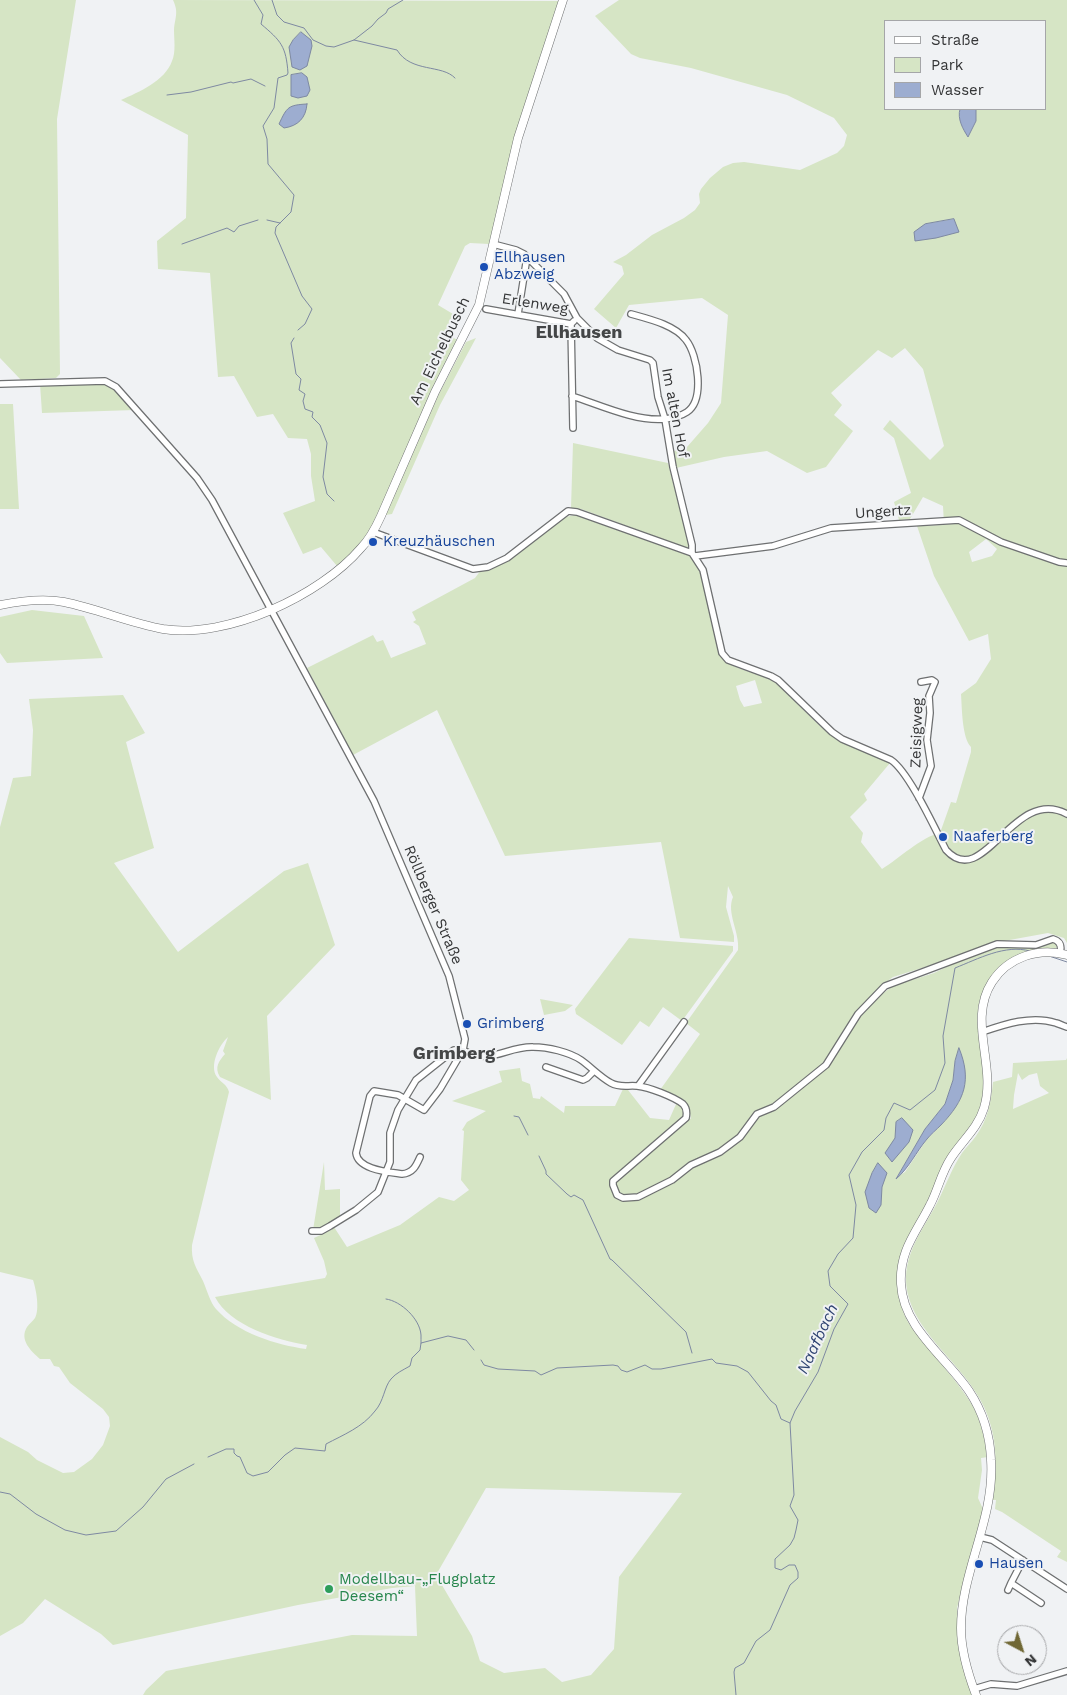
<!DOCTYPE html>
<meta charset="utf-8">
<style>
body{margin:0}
#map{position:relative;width:1067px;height:1695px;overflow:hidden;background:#f0f2f4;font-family:"Work Sans",sans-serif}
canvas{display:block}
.legend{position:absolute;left:884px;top:20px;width:162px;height:90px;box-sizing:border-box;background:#f0f2f4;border:1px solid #a5a6a8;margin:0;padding:6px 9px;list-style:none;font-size:15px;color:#343536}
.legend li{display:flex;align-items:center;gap:10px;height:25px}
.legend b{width:25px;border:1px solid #a5a6a8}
.north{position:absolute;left:997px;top:1625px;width:50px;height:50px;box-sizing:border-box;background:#f0f2f4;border:1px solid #a5a6a8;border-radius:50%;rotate:140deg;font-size:14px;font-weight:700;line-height:20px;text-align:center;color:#343536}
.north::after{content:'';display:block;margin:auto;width:18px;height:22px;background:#706835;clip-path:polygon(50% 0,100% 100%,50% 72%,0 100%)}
</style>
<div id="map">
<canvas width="1067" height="1695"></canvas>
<ul class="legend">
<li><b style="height:6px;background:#fff"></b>Straße</li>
<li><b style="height:14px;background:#d6e5c5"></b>Park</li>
<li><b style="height:14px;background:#9dadd0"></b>Wasser</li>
</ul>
<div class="north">N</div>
</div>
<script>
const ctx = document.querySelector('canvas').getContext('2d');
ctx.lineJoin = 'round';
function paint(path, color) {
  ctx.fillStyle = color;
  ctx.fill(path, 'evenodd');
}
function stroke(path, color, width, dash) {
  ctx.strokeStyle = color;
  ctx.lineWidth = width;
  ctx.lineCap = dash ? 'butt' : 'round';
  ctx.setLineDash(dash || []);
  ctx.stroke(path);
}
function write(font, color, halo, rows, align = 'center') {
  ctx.font = font + ' "Work Sans",sans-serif';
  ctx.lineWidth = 4;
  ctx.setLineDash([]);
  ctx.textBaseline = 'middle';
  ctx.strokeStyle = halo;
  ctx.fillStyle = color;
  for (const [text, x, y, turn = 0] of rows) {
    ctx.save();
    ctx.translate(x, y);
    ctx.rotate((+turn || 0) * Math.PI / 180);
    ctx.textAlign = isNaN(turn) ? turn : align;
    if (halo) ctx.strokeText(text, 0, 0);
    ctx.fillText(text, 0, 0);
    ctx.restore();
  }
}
paint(new Path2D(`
 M0 0H76L57 119 60 374 56 378 21 380 0 358Z
 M173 0 560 1 515 137 489 244 470 243 465 246 438 305 453 314 445 334 458 340 443 367 371 531 360 545 337 566 321 547 303 554 283 513 315 501 311 476V454L307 439 288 438 273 414 257 417 234 376 218 377 210 273 158 269 157 241 186 218 188 135 121 100C139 92 165 81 172 61 176 52 174 39 174 30 175 17 179 13 173 0Z
 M619 0H1067V943L1064 938 1048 933 993 943 938 963 893 977 881 986 856 1012 821 1066 825 1070 861 1016 878 997 893 986 934 973 963 959 1005 945 1042 947 1053 941 1059 945 1055 949C1029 946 1005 958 990 979 964 1018 987 1045 984 1085 984 1091 984 1098 982 1104 973 1129 955 1150 941 1172 935 1181 932 1193 927 1203 913 1230 893 1254 898 1287 900 1297 901 1307 905 1316 909 1326 918 1335 925 1344 940 1363 956 1380 969 1400 981 1417 984 1437 988 1457L981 1458 982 1470 978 1498 983 1509 957 1608 958 1630 972 1695H143L146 1690 166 1671 352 1635 417 1636 415 1586 392 1588 298 1605 113 1645 101 1634 45 1599 23 1623 0 1636V1437L28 1452 37 1460 63 1473 74 1472 92 1459 103 1445 110 1426 109 1417 103 1409 70 1383 59 1367 54 1366 50 1359H40C31 1351 19 1340 27 1327 29 1324 33 1321 35 1318 40 1309 36 1289 33 1280L0 1272V827L13 778 31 776 33 730 29 699 123 695 145 733 126 742 154 848 114 863 178 952 284 871 308 863 335 945 267 1016 271 1100 220 1077C214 1067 219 1061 225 1054L223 1051 228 1037C219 1045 209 1066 217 1077 221 1083 227 1084 229 1092L192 1245C191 1261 196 1267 203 1281 207 1290 210 1302 216 1309 237 1333 277 1345 306 1349L307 1345C277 1340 230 1326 215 1297L325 1278 327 1274 324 1261 314 1238 331 1230 334 1227 347 1247 400 1225 439 1197 454 1201 469 1190 461 1180 464 1131 462 1130 467 1122 486 1111 452 1101 502 1082 499 1071 520 1068 522 1081 530 1084 533 1098 540 1099 541 1096 564 1113 565 1106H615L623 1089 628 1090 650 1118 669 1120 677 1102 683 1105 688 1117 691 1119C689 1100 674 1097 660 1090L700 1034 686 1023 738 950C740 932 726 913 733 897L728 886 726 907 734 936V942L680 938 661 842 505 856 437 710 353 755 307 668 373 635 377 642 383 640 391 658 426 644 419 626 413 622 416 620 412 612 475 578 481 570 506 562 565 517 575 515 690 556C706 570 717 635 723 658 734 671 758 672 773 680L821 727 839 740 890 763 864 794 867 800 850 817 863 833 861 842 882 869C900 858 921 837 940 833L951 802 956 803 971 752V747C962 738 962 708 961 694L976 683 991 659 988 634 969 641 934 576 917 526 944 525 943 506 923 497 910 519 899 520 894 502 911 493 894 438 883 429 890 420 930 460 944 446 923 369 905 348 892 358 878 350 831 393 842 405 834 415 853 431 826 467 807 473 767 451 724 457 676 468 674 451 687 447 708 423 721 403 728 315 702 298 629 305 616 328 594 309 624 274 622 266 613 262 626 255 652 235 684 218 695 210 700 203 699 194 701 189 710 178 723 167 733 163 744 162 800 170 837 153 844 146 847 135 834 118 787 95 691 68 640 58 631 54 595 16ZM886 21H1046V109H976V121L968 137C963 128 957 119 960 109H886ZM986 539 997 549 992 556 972 562 969 552ZM755 680 762 703 744 707 740 700 736 686ZM955 1061 960 1100 942 1124 927 1139 905 1172 897 1177 925 1129 945 1104 953 1080ZM486 1488 682 1493 619 1577 614 1649 591 1675 562 1682 545 1668 504 1673 480 1661 472 1636 436 1575Z
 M476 338 440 405 392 514 385 515 438 396 466 342Z
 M40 384H104L113 386 135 410 42 413Z
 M0 404H13L19 509H0Z
 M573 443 668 463 689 545 687 548 581 509 571 508Z
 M32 610 84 616 103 658 7 663 0 653V617Z
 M629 938 733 946V951L682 1021 663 1007 649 1027 640 1021 622 1045 576 1014 575 1009Z
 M540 999 573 1005 565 1011 544 1015Z
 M1067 1058V1562L1057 1557 1061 1551 1002 1512 995 1509 996 1500H993C996 1466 999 1440 984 1407 964 1362 905 1329 906 1277 907 1248 926 1225 938 1201 946 1185 952 1168 962 1153 966 1147 972 1142 976 1136 988 1119 991 1102 993 1082L1012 1077 1013 1063 1066 1060ZM1018 1073 1022 1080 1029 1075 1037 1073 1040 1086 1049 1093 1013 1109 1014 1095Z
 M324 1162 325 1190 340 1189V1218L327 1225 313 1230Z`), '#d6e5c5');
const water = new Path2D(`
 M301 32 311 40 312 46 307 66 300 70 292 67 289 47 293 40Z
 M302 73 307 77 310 90 307 96 298 98 291 96V75Z
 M307 104C306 118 298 126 284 128L279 124C287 107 288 105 307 104Z
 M960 109H976V121L968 137C963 129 957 119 960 109Z
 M954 219 959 232 936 238 915 241 914 232 925 224Z
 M959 1048C972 1080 965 1100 941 1125 936 1130 931 1134 927 1139 916 1152 909 1168 896 1179L925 1129 945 1104 953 1080 955 1061Z
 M902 1118 913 1130 909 1142 892 1162 885 1153 895 1138 896 1122Z
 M878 1163 887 1173 882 1187 881 1205 876 1213 869 1208 865 1192 872 1173Z`);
paint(water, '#9dadd0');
stroke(water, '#7e89a2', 1);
stroke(new Path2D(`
 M254 0 263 15 261 24C281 41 286 46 288 73L287 75 278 78 274 108 263 126 267 139 268 164 294 195 291 212 276 227 275 233 302 296 312 309 305 324 298 330
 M272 0 277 15 284 22 304 28 313 40 326 46 334 47 354 40 372 26 378 19 386 13 388 9 403 0
 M354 40 397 50C411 73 442 64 455 78
 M167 95 191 92 231 82 233 83 251 79 265 86
 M267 220 280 223
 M182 244 227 228 234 232 239 226 258 220
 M294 338 291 343 296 374 301 379 299 390 305 394 303 401 305 409 313 412 312 417 320 425 327 443 323 477 327 494 334 501
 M1049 956 1067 962
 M514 1116 519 1117 528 1135
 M539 1156 546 1171V1174L567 1194 571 1197 574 1195 583 1200 610 1259 612 1260 686 1332 692 1353
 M386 1299C401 1301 420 1319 421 1335 421 1338 421 1341 421 1343
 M481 1360 484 1365 498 1369 535 1371 541 1375 557 1368 613 1365 618 1366 621 1370 627 1372 645 1365 652 1369H661L712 1359 716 1363 737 1366 748 1372 771 1401 776 1405 781 1419 790 1423
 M208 1457 226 1449H234V1453L237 1456 240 1457 247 1473 253 1476 268 1472 285 1455 295 1448 325 1451 326 1444C343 1435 363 1427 375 1411 384 1401 384 1387 391 1379 396 1373 403 1370 410 1366L412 1358 420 1350 421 1343 448 1336 466 1340 474 1350
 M0 1492 10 1494 36 1514 65 1530 86 1535 116 1531 143 1507 166 1479 194 1464
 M736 1695 734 1672 735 1668 744 1663 756 1641 770 1630 790 1585 798 1578V1572L795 1565H789L781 1570 775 1568V1559L790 1545 794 1538 796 1530 798 1520 790 1506 794 1495 790 1423 795 1411 818 1372 834 1329 848 1304 830 1286 828 1271 838 1254 853 1238 856 1205 849 1175 862 1152 884 1130 886 1118 894 1103 910 1110 935 1090 945 1063 943 1036 955 968C978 959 1005 944 1030 951`), '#7e89a2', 1);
const street = new Path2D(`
 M493 244 516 250 524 254 564 294 577 318 597 338 618 350 650 360 653 363 658 397 665 419 673 467 692 545V553
 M486 309 571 324 574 321
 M518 314 527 257
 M571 324 573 428
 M0 384 105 381 116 387 197 478 212 500 374 801 449 976 465 1039 463 1050 440 1089 424 1110 398 1095 374 1091 370 1096 356 1153C358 1170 389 1172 402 1174 413 1173 416 1166 420 1157
 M572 396C600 405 636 422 665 419 672 418 681 416 687 412 705 400 698 355 686 340 675 325 649 319 631 314
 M373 532 473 569 488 567 507 558 568 511 577 512 692 553
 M692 553 703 570 722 653 728 660 771 676 778 680 832 732 842 739 891 760C909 772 935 829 946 850 984 892 1013 785 1067 814
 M695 556 773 546 831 528 959 520 1001 542 1059 562 1067 563
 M919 798 931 766 927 740 930 713 929 696 935 682 932 680 921 682
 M982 1032C1005 1024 1032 1015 1056 1023 1060 1024 1063 1026 1067 1027
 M463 1050C489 1066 507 1046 533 1047 548 1047 569 1052 581 1060 591 1067 600 1077 611 1083 620 1088 628 1085 637 1086 649 1087 674 1097 683 1104 687 1108 687 1113 686 1118L613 1181V1185L617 1195 623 1198 638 1197 672 1180 691 1165 720 1152 740 1137 757 1114 774 1107 826 1065 858 1014 885 986 997 944 1036 945 1053 939C1060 941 1062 946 1060 953
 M546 1067 583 1080 587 1078 594 1071
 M638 1086 684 1022
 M312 1231H321L330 1226 356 1210 378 1192 390 1162V1133L398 1110 416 1080 454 1050H463
 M980 1537 992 1540 1067 1589
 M1023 1560 1011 1583 1041 1603
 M1008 1590 1011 1583
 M974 1689 991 1684 1017 1686 1067 1671`);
const secondary = new Path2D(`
 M0 605C20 601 44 598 64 602 98 609 130 623 163 629 227 639 320 596 361 548 370 539 376 527 381 516L435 392 479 305 518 138 563 0
 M976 1695C968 1674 961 1651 961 1628 961 1571 995 1519 991 1460 990 1435 983 1412 969 1391 946 1357 903 1328 901 1284 899 1251 916 1233 930 1205 938 1190 941 1173 951 1158 962 1141 978 1128 984 1108 997 1066 967 1021 992 982 1008 957 1039 947 1067 955`);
stroke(street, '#6e7071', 8);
stroke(secondary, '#6e7071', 9);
stroke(street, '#fff', 5.5);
stroke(secondary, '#fff', 8);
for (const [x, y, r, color] of [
 [484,267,5,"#1a4fb4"],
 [373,542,5,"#1a4fb4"],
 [943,837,5,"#1a4fb4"],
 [467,1024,5,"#1a4fb4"],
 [979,1564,5,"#1a4fb4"],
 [329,1589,5,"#2e9e5b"]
]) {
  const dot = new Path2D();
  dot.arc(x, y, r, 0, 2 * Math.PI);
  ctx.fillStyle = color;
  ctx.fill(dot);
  stroke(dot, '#f0f2f4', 2);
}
write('15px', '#164399', '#f0f2f4', [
 ["Ellhausen",494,258],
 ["Abzweig",494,275],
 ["Kreuzhäuschen",383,542],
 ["Naaferberg",953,837],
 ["Grimberg",477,1024],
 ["Hausen",989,1564]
], 'left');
write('15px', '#343536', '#f0f2f4', [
 ["Erlenweg",535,304,9],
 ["Am Eichelbusch",440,351,-64],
 ["Im alten Hof",675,413,79],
 ["Ungertz",883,512,-4],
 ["Zeisigweg",917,733,-88],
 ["Röllberger Straße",433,905,67]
]);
write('15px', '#27864d', '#f0f2f4', [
 ["Modellbau-„Flugplatz",339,1580],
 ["Deesem“",339,1597]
], 'left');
write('italic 16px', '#2e4371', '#f0f2f4', [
 ["Naafbach",818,1339,-65]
]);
write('bold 18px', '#444647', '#f0f2f4', [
 ["Ellhausen",579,333],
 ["Grimberg",454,1054]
]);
</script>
